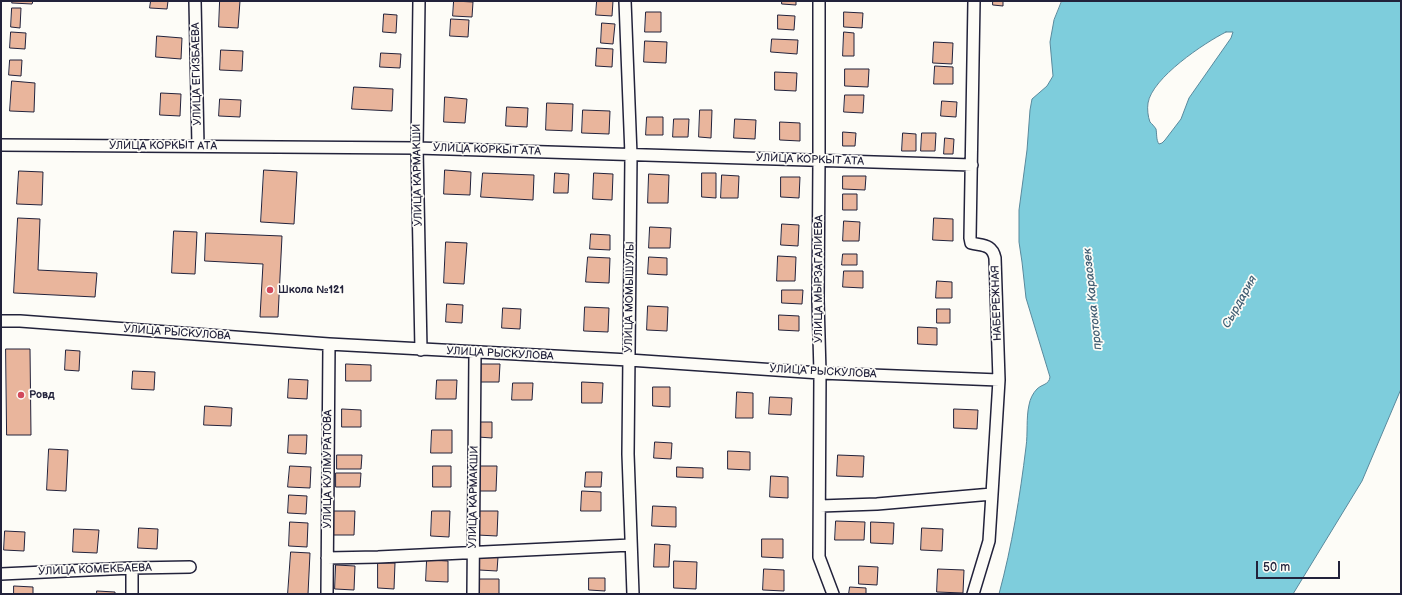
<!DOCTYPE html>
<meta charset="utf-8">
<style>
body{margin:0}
#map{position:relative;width:1402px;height:595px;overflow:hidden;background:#fdfcf7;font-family:"Balsamiq Sans",sans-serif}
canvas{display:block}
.frame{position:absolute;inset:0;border:2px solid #22223b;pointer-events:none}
.scale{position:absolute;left:1256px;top:561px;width:84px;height:18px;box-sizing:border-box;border:2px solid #22223b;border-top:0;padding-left:5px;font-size:12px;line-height:14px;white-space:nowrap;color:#22223b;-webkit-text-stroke:3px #fdfcf7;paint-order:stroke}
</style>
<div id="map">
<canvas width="1402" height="595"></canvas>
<div class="frame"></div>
<div class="scale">50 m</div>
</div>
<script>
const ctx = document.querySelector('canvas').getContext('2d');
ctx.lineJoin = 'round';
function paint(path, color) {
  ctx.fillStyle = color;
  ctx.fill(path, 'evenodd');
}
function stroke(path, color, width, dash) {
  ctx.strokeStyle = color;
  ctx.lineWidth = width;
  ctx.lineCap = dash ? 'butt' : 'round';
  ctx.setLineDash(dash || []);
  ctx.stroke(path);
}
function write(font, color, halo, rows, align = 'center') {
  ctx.font = font + ' "Balsamiq Sans",sans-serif';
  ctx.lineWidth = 3.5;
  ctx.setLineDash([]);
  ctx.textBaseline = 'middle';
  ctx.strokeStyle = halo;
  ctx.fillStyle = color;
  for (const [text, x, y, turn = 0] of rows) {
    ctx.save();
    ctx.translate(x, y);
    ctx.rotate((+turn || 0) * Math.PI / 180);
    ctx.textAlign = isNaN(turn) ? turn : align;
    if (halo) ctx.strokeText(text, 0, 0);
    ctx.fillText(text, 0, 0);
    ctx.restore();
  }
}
const water = new Path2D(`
 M1062 1H1401V389L1362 481 1293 594H999C1012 546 1020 496 1026 447 1028 433 1026 418 1029 405 1030 399 1033 393 1037 389 1042 384 1049 385 1050 377L1026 298 1022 262 1019 242V210L1027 150 1030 110 1032 99 1047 86 1053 76 1050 42 1054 20ZM1226 32H1233L1231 38 1189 98 1181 119 1165 140 1162 143 1159 144C1156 140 1157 134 1156 129 1154 126 1152 124 1150 122 1148 117 1147 109 1148 103 1152 78 1204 43 1226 32Z`);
paint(water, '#7ecddc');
stroke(water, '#59899c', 1);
const building = new Path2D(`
 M13 1H33L32 4 12 3Z
 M151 1H168L167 9 150 8Z
 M220 1H240L238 28 219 27Z
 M454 1 473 2 472 17 453 16Z
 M597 1H613L612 16 596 15Z
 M782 1H796V5L782 4Z
 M993 1H1003V6L993 5Z
 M12 8H21L20 28 11 27Z
 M646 12H661V32H645Z
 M844 12 863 13 862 28 844 27Z
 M384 14 397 15 396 33 383 32Z
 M778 15 795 16 794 30 778 29Z
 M451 19 469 20 468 37 450 36Z
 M602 23 615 24 613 44 601 43Z
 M11 32 26 33 25 49 10 48Z
 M844 32 854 33V56H843Z
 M157 36 182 38 181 59 156 57Z
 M772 39 798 40 797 54 771 52Z
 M645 41 667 42 666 63 644 62Z
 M934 42 953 43 952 64 933 63Z
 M597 48 613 49 612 67 596 66Z
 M221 50 243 51 242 71 220 70Z
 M381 53 401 54 400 68 380 67Z
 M10 60H22L21 76 9 75Z
 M935 66 953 67V84H934Z
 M845 69H869L868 87 845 86Z
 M775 72 797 73 796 91 775 90Z
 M12 81 35 83 34 112 10 111Z
 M354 87 393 89 392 111 352 109Z
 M161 93 181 94 180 116 160 115Z
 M845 95H864L863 113 844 112Z
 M445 97 467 99 465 123 444 122Z
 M220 99 241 100 240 117 219 116Z
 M942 101 957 102 956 117 941 116Z
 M547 103 573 104 572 131 546 130Z
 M507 107 528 108 527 127 506 126Z
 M583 110 610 111 609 134 582 133Z
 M700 110H712L711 138 699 137Z
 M647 117H663V135H646Z
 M674 119H689L688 137H673Z
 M735 119 756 120 755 139 734 138Z
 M780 122 800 123V141L780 140Z
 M843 132 856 133 855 146H843Z
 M903 133 916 134V151H902Z
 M922 133H936L935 151H921Z
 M945 138 954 139 953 154H944Z
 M264 170 297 172 294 224 261 222Z
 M445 170 471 172 470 195 444 194Z
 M19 171 43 172 42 205 17 204Z
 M483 173 534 175 533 200 481 197Z
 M555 173 569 174 568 193H554Z
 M594 173 613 174 612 200 593 199Z
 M702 173H716V198L702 197Z
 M649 174 669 175 668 203H648Z
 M722 175 739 176 738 198H721Z
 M843 176H866L865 190 843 189Z
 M781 177H800L799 198 781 197Z
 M843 194H857V210H843Z
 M18 218 40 219 38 270 97 273 95 297 14 293Z
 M934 218 953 219V241L933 240Z
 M844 221 860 222 859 241H843Z
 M782 224 799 225 798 246 781 245Z
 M650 227 671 228 670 248H649Z
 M174 231 197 232 195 274 172 273Z
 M206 233 282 236 278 317H260L263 264 205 261Z
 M591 234 610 235V250L590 249Z
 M446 242 467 243 464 284 444 283Z
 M843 254H857V265H842Z
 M778 256 796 257 795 281H777Z
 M588 257 610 258 609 283 586 282Z
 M649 257 667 258V275L648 274Z
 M844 271H863V288L843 287Z
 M937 281 952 282V298H936Z
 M782 290H803L802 304 782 303Z
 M447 304 463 305 462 323 446 322Z
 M648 306 668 307 667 331 647 330Z
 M585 307 609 308 608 332 584 331Z
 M503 308 521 309 520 329 502 328Z
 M937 309H950V323H937Z
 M779 315 799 316V331L779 330Z
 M918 327 937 328V345L918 344Z
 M6 349H30L31 435H7Z
 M66 350 80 351 79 371 65 370Z
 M346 364 371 365V381H346Z
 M480 364H500L499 382H479Z
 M133 371 155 372 154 390 132 389Z
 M289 379 308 380 307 399 288 398Z
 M437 380H457L456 399H436Z
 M582 382 603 383 602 403H582Z
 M513 383H533L532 400H512Z
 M653 387H670V407L653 406Z
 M737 392 753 393V418H736Z
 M770 397 792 398 791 415 769 414Z
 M205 406 232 408 231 426 204 425Z
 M342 409 361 410V427H342Z
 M954 409 978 410 977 429 954 428Z
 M479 422H492V438L478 437Z
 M432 430H452V453H431Z
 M289 435H307L306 454 288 453Z
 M655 442 672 443 671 459 654 458Z
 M49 449 68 450 66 491 47 490Z
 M728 451 750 452V470L728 469Z
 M337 455H362L361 469H337Z
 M838 455 864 456 863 477 837 476Z
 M290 466 311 467 310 488 288 487Z
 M433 466H451V487H433Z
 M478 466H497L496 491H477Z
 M677 467 703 468V478L677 477Z
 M586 472H602L601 487H585Z
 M336 473H361L360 487H336Z
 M771 476 788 477V498L770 497Z
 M582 491 601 492V511H581Z
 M289 495 307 496 306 514 288 513Z
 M653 506 676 507V527L652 526Z
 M334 511H355L354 535H334Z
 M432 511H450L449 537 431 536Z
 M478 511H498L497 536 477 535Z
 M836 521 865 522 864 540H835Z
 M290 522 308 523 307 547 289 546Z
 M871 522 894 523 893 544 871 543Z
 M139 528 158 529 157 549 138 548Z
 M922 528 943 529 942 551 921 550Z
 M74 529 99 530 97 553 73 552Z
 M5 531 25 532 24 551 4 550Z
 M762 539H783V558L762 557Z
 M655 544 670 545 669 567H654Z
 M291 552 310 553 308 594H288Z
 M479 557H498L497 571 479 570Z
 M427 560 448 561V582L426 581Z
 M674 561 697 562 696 589 674 588Z
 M378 563H395L394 589 378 588Z
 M336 565 355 566 354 590 335 589Z
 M859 566 878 567 877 585 859 584Z
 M764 569 784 570V591L763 590Z
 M938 569 964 570 963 593 937 592Z
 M589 578H605V591L589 590Z
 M480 579H499V594H479Z
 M14 586 33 587V594H14Z
 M850 587 866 588V594H849Z
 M97 591 115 592V594H97Z`);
paint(building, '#e9b59c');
stroke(building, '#22223b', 1);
const minor = new Path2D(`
 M195 1 198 146
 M419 1 417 148 421 350
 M625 1 631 155 628 454 633 594
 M819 1V160L818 300 820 373 819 557 833 594
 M1 145 417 148 972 165
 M1 321H20L329 344 629 360 820 373 999 380
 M820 506 877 504 992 494
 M327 558 378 557 631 545
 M1 574 132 568 190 567
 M132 594V568
 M327 594 329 344
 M473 594 475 353
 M973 594 989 541 992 494 999 380 995 258C992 244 983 246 971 243L970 238 974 1`);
stroke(minor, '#22223b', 14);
stroke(minor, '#fdfcf7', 11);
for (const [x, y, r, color] of [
 [270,290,4,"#d1495b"],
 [21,395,4,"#d1495b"]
]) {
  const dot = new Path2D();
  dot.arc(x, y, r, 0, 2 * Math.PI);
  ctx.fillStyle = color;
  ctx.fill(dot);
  stroke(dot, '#fdfcf7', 1.5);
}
write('11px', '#22223b', '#fdfcf7', [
 ["УЛИЦА ЕГИЗБАЕВА",197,74,-91],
 ["УЛИЦА КОРКЫТ АТА",163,146],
 ["УЛИЦА КОРКЫТ АТА",487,150,2],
 ["УЛИЦА КОРКЫТ АТА",810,160,2],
 ["УЛИЦА КАРМАКШИ",418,175,-91],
 ["УЛИЦА МЫРЗАГАЛИЕВА",819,279,-90],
 ["УЛИЦА МОМЫШУЛЫ",630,297,-89],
 ["НАБЕРЕЖНАЯ",997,303,-92],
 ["УЛИЦА РЫСКУЛОВА",177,333,4],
 ["УЛИЦА РЫСКУЛОВА",500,354,3],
 ["УЛИЦА РЫСКУЛОВА",823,372,3],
 ["УЛИЦА КУЛМУРАТОВА",328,469,-90],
 ["УЛИЦА КАРМАКШИ",474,497,-89],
 ["УЛИЦА КОМЕКБАЕВА",95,570,-2]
]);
write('bold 11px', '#22223b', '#fdfcf7', [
 ["Школа №121",278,290],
 ["Ровд",29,395]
], 'left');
write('italic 12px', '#425e73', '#fdfcf7', [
 ["протока Караозек",1093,299,-96],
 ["Сырдария",1240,302,-61]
]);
</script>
